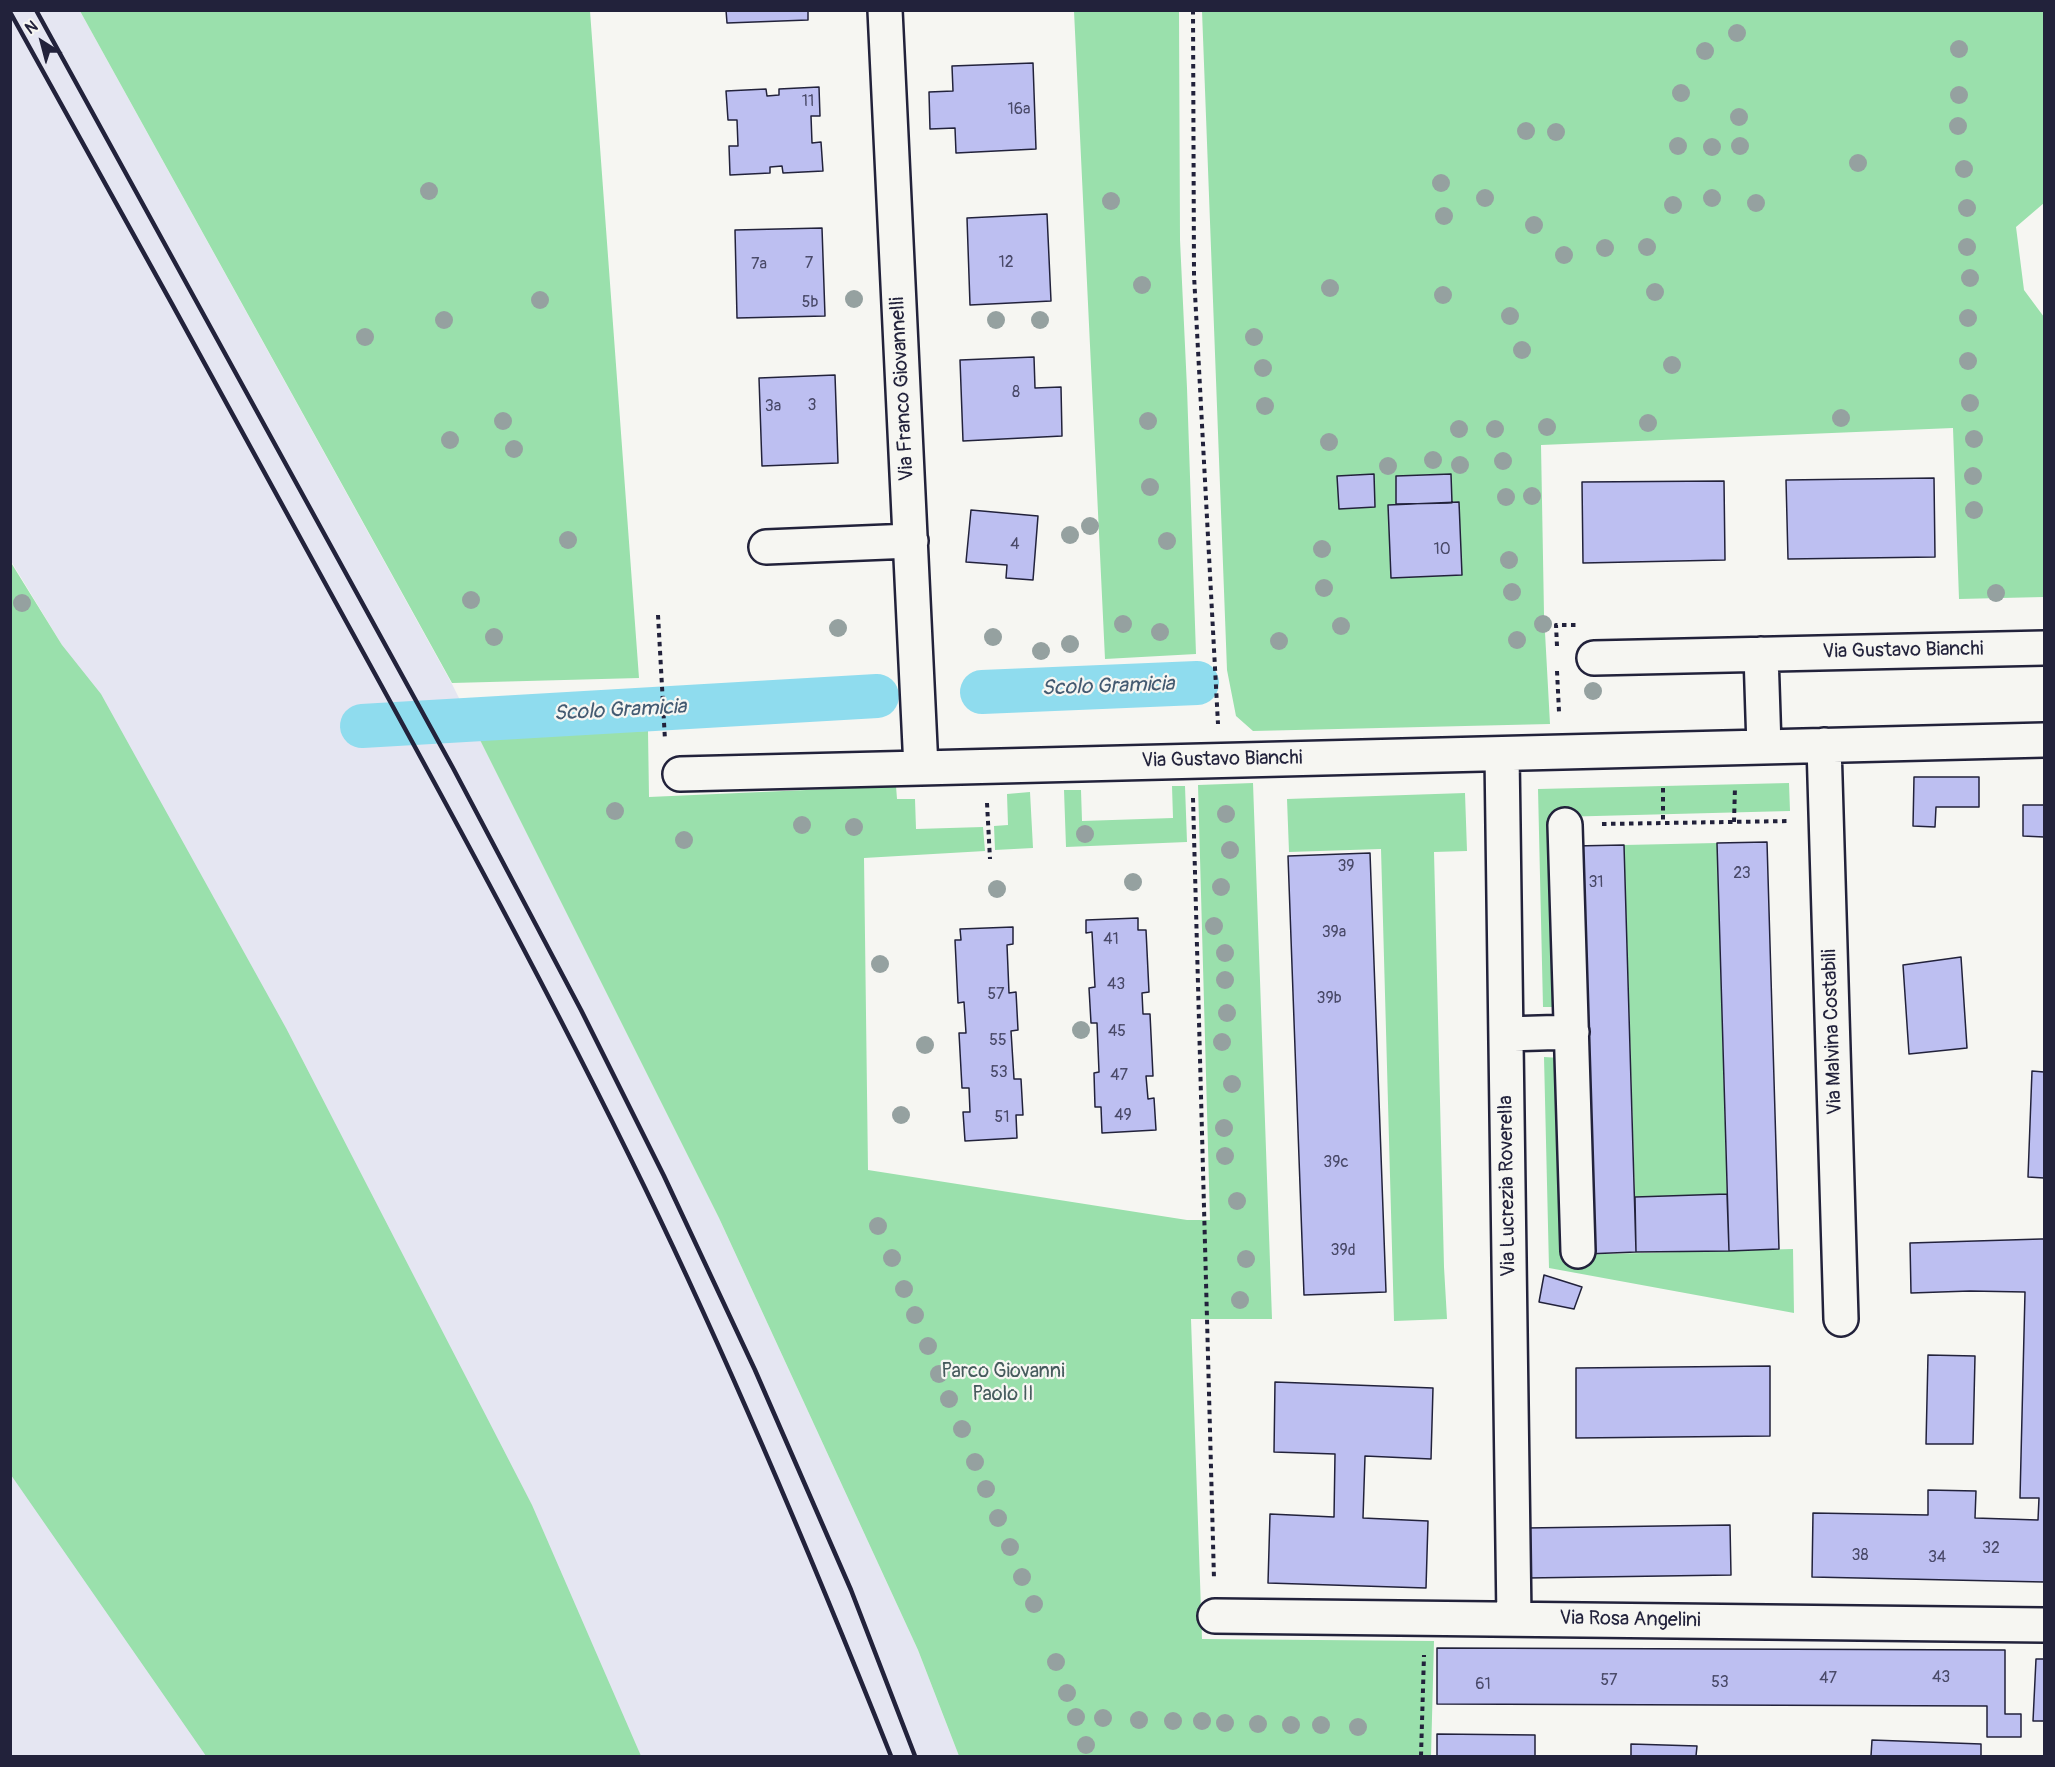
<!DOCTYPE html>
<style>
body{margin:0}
#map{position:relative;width:2055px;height:1767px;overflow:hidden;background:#f6f6f2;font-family:Pangolin,sans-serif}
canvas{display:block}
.frame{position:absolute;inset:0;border:12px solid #22223b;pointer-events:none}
.north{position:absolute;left:12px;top:12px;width:60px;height:60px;-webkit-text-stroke:4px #f6f6f2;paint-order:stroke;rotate:324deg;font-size:16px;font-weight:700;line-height:24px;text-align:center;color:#22223b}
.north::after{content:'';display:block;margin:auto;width:21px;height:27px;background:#22223b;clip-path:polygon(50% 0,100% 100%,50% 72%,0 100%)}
</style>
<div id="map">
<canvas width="2055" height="1767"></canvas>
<div class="frame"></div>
<div class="north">N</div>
</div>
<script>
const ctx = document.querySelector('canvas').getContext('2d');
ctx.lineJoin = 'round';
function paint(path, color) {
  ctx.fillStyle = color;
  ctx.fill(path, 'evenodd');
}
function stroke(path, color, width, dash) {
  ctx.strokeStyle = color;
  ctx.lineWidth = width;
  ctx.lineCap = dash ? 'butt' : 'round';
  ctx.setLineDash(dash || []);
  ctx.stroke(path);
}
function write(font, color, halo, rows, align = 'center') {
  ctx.font = font + ' Pangolin,sans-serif';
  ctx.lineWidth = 4.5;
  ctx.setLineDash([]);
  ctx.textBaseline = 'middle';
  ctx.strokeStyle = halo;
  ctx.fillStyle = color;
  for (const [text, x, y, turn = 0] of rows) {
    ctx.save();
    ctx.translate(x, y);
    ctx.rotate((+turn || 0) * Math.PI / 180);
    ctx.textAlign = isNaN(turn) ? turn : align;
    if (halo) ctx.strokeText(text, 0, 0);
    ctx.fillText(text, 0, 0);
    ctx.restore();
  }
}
paint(new Path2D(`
 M11 11H80L452 684 719 1218 918 1650 959 1756H11L10 650 62 645 11 561Z`), '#e5e6f2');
paint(new Path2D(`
 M80 11H590L639 678 452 683Z
 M1074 11H1179L1180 240 1187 388 1196 654 1105 659Z
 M1202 11H2044V203L2016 227 2024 290 2044 317V597L1959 599 1953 428 1541 445 1544 614 1550 724 1253 731 1236 716 1227 670Z
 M10 561 62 645 101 694 286 1028 532 1505 641 1756H206L11 1475Z
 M648 731 649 797 896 786 897 799H915L916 829 983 827 985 851 864 858 868 1170 1187 1220H1210L1198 785 1253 783 1272 1319H1191L1202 1639 1434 1641 1431 1756H959L918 1650 719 1218 478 736Z
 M1789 783 1790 811 1557 817 1560 1007H1543L1538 789Z
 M1172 786H1185L1187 842 1066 847 1064 790H1081L1082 821 1173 818Z
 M1030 792 1033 848 995 850 994 826 1008 825 1007 794Z
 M1465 793 1467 851 1434 852 1444 1267 1447 1319 1394 1321 1381 849 1289 852 1287 799Z
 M1717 843 1727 1194 1635 1197 1624 845Z
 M1544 1057 1561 1058 1567 1255 1793 1249 1794 1313 1549 1268Z`), '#9ae0ac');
stroke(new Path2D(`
 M982 692 1197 683
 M362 726 877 696`), '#8fdcee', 44);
const building = new Path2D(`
 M726 10H808V20L727 23Z
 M1033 63 1036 149 956 153 955 128 930 129 929 92 953 91 952 66Z
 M819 87 820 116H811L812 143 821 142 823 171 783 173 782 166 770 167V173L730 175 729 146H738L737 120H728L726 91 766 89 767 96 779 95V89Z
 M1047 214 1051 301 970 305 967 218Z
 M822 228 825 316 737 318 735 230Z
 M1034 357 1035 388 1061 387 1062 436 963 441 960 360Z
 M835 375 838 463 762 466 759 378Z
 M1374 474 1375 507 1339 509 1337 476Z
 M1451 474 1452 503 1396 504V476Z
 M1934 478 1935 557 1788 559 1786 480Z
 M1724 481 1725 560 1583 563 1582 482Z
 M1459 502 1462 575 1391 578 1388 505Z
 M971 510 1038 516 1033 580 1006 578 1007 565 966 562Z
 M1914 777H1979V807H1936L1935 827 1913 826Z
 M2023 805H2044V837L2023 836Z
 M1767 842 1779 1249 1729 1251 1717 843Z
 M1624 845 1636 1252 1586 1254 1574 846Z
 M1370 853 1386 1292 1304 1295 1288 856Z
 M1138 918V930H1146L1149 992 1142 993 1143 1014H1150L1153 1076H1146L1148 1099 1154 1098 1156 1130 1102 1133 1101 1107H1095L1094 1073 1099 1072 1097 1023H1091L1089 988 1095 987 1092 932 1086 933V920Z
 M1013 927V944L1007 945 1009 993 1016 992 1018 1030 1011 1031 1014 1079H1021L1023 1115H1016L1017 1138 965 1141 963 1112H970L969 1088H962L959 1033H966L964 1002 958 1003 955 940H961L960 929Z
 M1961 957 1967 1048 1909 1054 1903 965Z
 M2032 1071 2044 1072V1178L2028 1177Z
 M1727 1194 1729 1251 1636 1252 1635 1197Z
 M2041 1239H2044V1582L1812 1577 1813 1513 1928 1515V1490L1976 1491 1975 1518 2038 1520 2039 1498H2020L2025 1292 1970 1291 1911 1293 1910 1243Z
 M1544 1275 1582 1287 1574 1309 1539 1302Z
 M1928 1355 1975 1356 1973 1444H1926Z
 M1770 1366V1436L1576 1438V1368Z
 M1275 1382 1433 1388 1431 1459 1365 1456 1363 1518 1428 1521 1426 1588 1268 1583 1270 1514 1334 1517 1335 1454 1274 1452Z
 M1730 1525 1731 1575 1527 1578 1526 1528Z
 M1437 1648 2005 1650V1714H2021V1737H1987V1706L1437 1704Z
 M2036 1659H2044V1721H2033Z
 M1437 1734 1535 1735V1756H1437Z
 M1872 1740 1981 1744V1756H1871Z
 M1631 1744 1697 1746 1696 1756H1631Z`);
paint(building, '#bdbff1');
stroke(building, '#22223b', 1.5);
const minor = new Path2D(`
 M885 10 921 768
 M766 547 911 541
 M1761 654 1764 747
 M1594 658 2044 648
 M1824 745 1841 1319
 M1502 754 1514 1619
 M680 774 2044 740
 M1565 825 1578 1251
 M1506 1034 1572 1032
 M1215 1616 2044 1625`);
stroke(minor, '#22223b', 38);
stroke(new Path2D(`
 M1193 10 1194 275 1218 724
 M658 615 665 740
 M1557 646 1556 625H1576
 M1557 671 1559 712H1561
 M1663 788V823
 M1193 798 1214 1579
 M987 803 990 859
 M1734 822 1735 787
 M1602 824 1790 821
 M1421 1756 1424 1655`), '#22223b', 4, [4.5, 4.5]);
stroke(minor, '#f6f6f2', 33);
stroke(new Path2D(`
 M36 10 453 768 581 1010 664 1176 755 1370 851 1590 915 1756
 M10 12C123 215 236 419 347 623 450 810 552 997 645 1188 735 1374 815 1565 891 1756`), '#22223b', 4.5);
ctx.fillStyle = '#95a1a0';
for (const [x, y] of [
 [1737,33],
 [1959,49],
 [1705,51],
 [1681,93],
 [1959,95],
 [1739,117],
 [1958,126],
 [1526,131],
 [1556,132],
 [1678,146],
 [1740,146],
 [1712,147],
 [1858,163],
 [1964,169],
 [1441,183],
 [429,191],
 [1485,198],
 [1712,198],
 [1111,201],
 [1756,203],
 [1673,205],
 [1967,208],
 [1444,216],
 [1534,225],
 [1647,247],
 [1967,247],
 [1605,248],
 [1564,255],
 [1970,278],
 [1142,285],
 [1330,288],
 [1655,292],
 [1443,295],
 [854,299],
 [540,300],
 [1510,316],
 [1968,318],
 [444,320],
 [996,320],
 [1040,320],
 [365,337],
 [1254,337],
 [1522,350],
 [1968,361],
 [1672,365],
 [1263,368],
 [1970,403],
 [1265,406],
 [1841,418],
 [503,421],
 [1148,421],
 [1648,423],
 [1547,427],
 [1459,429],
 [1495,429],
 [1974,439],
 [450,440],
 [1329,442],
 [514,449],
 [1433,460],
 [1503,461],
 [1460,465],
 [1388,466],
 [1973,476],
 [1150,487],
 [1532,496],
 [1506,497],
 [1974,510],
 [1090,526],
 [1070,535],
 [568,540],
 [1167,541],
 [1322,549],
 [1509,560],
 [1324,588],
 [1512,592],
 [1996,593],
 [471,600],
 [22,603],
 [1123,624],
 [1543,624],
 [1341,626],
 [838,628],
 [1160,632],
 [494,637],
 [993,637],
 [1517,640],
 [1279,641],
 [1070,644],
 [1041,651],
 [1593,691],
 [615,811],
 [1226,814],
 [802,825],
 [854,827],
 [1085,834],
 [684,840],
 [1230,850],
 [1133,882],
 [1221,887],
 [997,889],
 [1214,926],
 [1225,953],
 [880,964],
 [1225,980],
 [1227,1013],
 [1081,1030],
 [1222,1042],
 [925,1045],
 [1232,1084],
 [901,1115],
 [1224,1128],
 [1225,1156],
 [1237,1201],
 [878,1226],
 [892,1258],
 [1246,1259],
 [904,1289],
 [1240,1300],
 [915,1315],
 [928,1346],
 [939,1374],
 [949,1399],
 [962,1429],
 [975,1462],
 [986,1489],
 [998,1518],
 [1010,1547],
 [1022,1577],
 [1034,1604],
 [1056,1662],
 [1067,1693],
 [1076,1717],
 [1103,1718],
 [1139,1720],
 [1173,1721],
 [1202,1721],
 [1225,1723],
 [1258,1724],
 [1291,1725],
 [1321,1725],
 [1358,1727],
 [1086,1745]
]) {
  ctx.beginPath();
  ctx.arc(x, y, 9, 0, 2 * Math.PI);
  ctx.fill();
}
write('16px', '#494968', null, [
 ["11",808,102],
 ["16a",1019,110],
 ["12",1006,263],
 ["7",809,264],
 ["7a",759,265],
 ["5b",810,303],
 ["8",1016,393],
 ["3",812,406],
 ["3a",773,407],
 ["4",1015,545],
 ["10",1442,550],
 ["39",1346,867],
 ["23",1742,874],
 ["31",1596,883],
 ["39a",1334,933],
 ["41",1111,940],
 ["43",1116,985],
 ["57",996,995],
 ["39b",1329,999],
 ["45",1117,1032],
 ["55",998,1041],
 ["53",999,1073],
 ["47",1119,1076],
 ["49",1123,1116],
 ["51",1002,1118],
 ["39c",1336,1163],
 ["39d",1343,1251],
 ["32",1991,1549],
 ["38",1860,1556],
 ["34",1937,1558],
 ["43",1941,1678],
 ["47",1828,1679],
 ["57",1609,1681],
 ["53",1720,1683],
 ["61",1483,1685]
]);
write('20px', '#22223b', '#f6f6f2', [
 ["Via Franco Giovannelli",903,389,-93],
 ["Via Gustavo Bianchi",1903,651,-1],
 ["Via Gustavo Bianchi",1222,760,-1],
 ["Via Malvina Costabili",1833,1032,-92],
 ["Via Lucrezia Roverella",1508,1186,-91],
 ["Via Rosa Angelini",1630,1620,1]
]);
write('20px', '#465b5d', '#f6f6f2', [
 ["Parco Giovanni",1003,1372],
 ["Paolo II",1003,1395]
]);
write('italic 21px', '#435a71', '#f6f6f2', [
 ["Scolo Gramicia",1108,687,-2],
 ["Scolo Gramicia",620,711,-3]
]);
</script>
